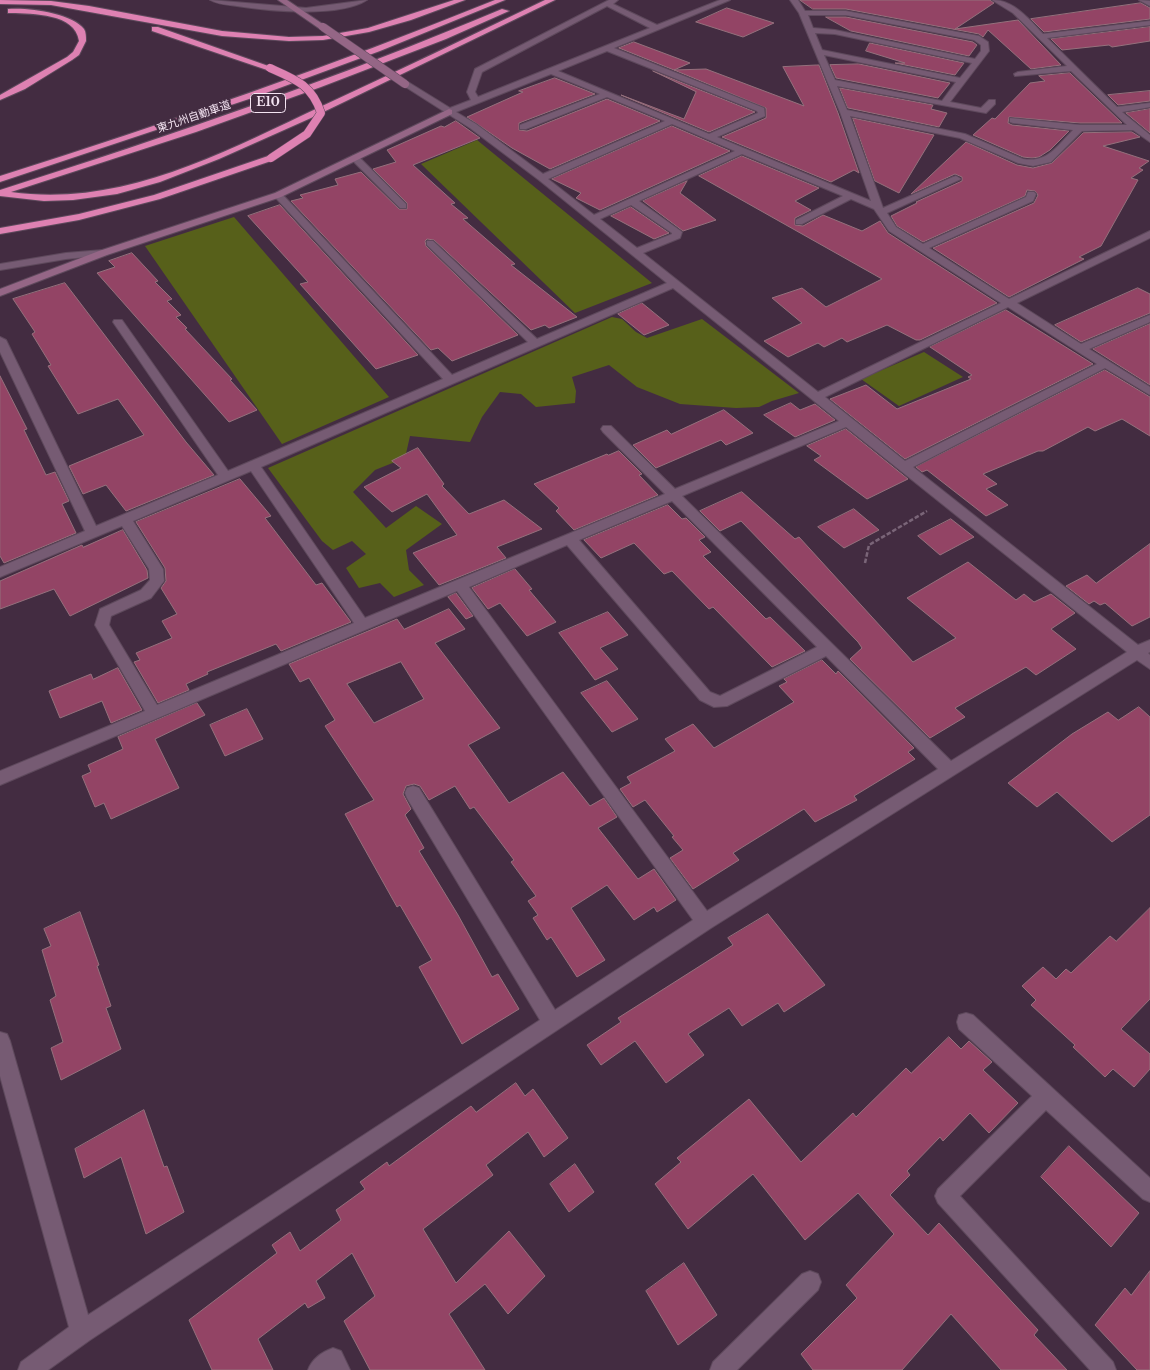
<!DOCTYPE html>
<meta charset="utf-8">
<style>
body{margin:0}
canvas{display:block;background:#432c41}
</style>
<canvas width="1150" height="1370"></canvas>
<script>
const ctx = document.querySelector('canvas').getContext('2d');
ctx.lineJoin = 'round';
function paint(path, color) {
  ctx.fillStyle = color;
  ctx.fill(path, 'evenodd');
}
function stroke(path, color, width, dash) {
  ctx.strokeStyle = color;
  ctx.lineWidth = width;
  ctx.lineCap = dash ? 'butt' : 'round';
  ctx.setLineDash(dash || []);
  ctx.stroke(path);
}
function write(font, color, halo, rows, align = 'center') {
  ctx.font = font + ' "Libre Baskerville","Noto Sans JP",serif';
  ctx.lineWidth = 4.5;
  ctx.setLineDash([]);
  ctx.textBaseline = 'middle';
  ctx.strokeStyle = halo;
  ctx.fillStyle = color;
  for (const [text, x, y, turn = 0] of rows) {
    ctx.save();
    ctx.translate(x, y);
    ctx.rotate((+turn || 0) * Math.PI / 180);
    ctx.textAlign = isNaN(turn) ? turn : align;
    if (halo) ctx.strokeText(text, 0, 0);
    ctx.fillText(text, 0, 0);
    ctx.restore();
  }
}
paint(new Path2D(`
 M477 140 652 283 575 313 421 164Z
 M234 217 389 397 282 444 145 246Z
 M612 317 622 319 636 332 647 338 702 319 799 393 772 401 759 407 736 408 680 404 637 387 609 365 572 377 576 391 575 403 536 407 521 394 500 392 482 417 470 442 410 436 405 458 375 470 353 492 386 528 416 506 442 524 406 550 409 570 424 585 394 597 380 583 359 588 346 568 366 554 352 541 333 550 322 541 268 468Z
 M924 352 963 377 899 406 861 379Z`), '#57601a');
const building = new Path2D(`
 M800 0H990L994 3 955 29 1018 20 1061 65 1031 69 988 30 983 37 979 34 846 9H813Z
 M1141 3 1150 8V19L1044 32 1031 19Z
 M727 8 774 23 743 37 696 22Z
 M826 17H846L973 42 977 45 969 56 851 31Z
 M1150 27V41L1112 47 1109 45 1062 50 1051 39Z
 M634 42 690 63 674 70 619 48Z
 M870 43 964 63 955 75 895 63H905L866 51Z
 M859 64 950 83 938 98 836 78 830 65Z
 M817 65H819L838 113 859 173 854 170 831 182 722 137 766 118V108L674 70 706 69 804 106 783 67Z
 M653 71 755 112 709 132 621 95 684 119 696 92Z
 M1070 73 1122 123H1080L1009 117 1008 123 1012 125 1069 131 1050 150 1039 157 1032 158 1023 157 973 135 992 118 995 119 1030 83 1045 81 1039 76Z
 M555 78 595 94 519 123V130L527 131 607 99 660 121 550 169 512 148 467 117 523 92 519 91Z
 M840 88 933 105 931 109 947 113 939 127 848 108Z
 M1150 91V101L1118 105 1108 95Z
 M1150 109V133L1126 113Z
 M853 118 934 135 899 193 875 181Z
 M456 121 480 138 413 165 455 203 451 204 468 218 463 219 515 264 511 265 577 317 549 328 545 325 531 330 434 240 427 239 425 241 426 246 518 335 452 361 438 348 431 350 291 201 303 198 300 195 338 185 335 179 361 172 399 209H407V203L373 169 396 162 387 150 441 126 444 127Z
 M672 126 730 151 600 210 576 198 581 193 552 179Z
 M1132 132 1140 137 1103 146 1149 161 1139 168 1143 170 1131 178 1138 180 1101 246 1079 257 1084 259 1009 297 933 248 1034 203 1038 195 1035 191 1027 190 1025 196 923 242 897 226 891 216 917 203 916 202 962 181V177L955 174 911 194 966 142 1017 165 1033 168 1052 163 1083 133Z
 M742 156 819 188 795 201 811 210 795 218V225L803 226 823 215 862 231 880 221 888 233 997 303 920 340H916L887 325 847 342 842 338 824 347 818 343 788 357 764 341 802 323 772 298 802 288 826 307 882 279 699 176Z
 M687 181 680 193 716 220 683 231 643 201Z
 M280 205 418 355 376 369 300 284 308 282 248 216Z
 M631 207 669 233 654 239 611 216Z
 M132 253 158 281 155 282 172 299 167 301 181 315 176 317 187 328 185 329 232 379 230 380 257 410 229 422 97 273 115 267 109 261Z
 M65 283 186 442 214 475 126 511 106 485 83 494 69 466 144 435 118 399 78 414 48 366 51 365 32 334 35 332 13 299Z
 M1138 288 1150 294V313L1081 342 1055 325Z
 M642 303 669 325 644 335 618 314Z
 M1006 310 1093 364 905 459 830 399 866 385 897 409 971 379 968 377 972 375 930 347Z
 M1150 324V385L1093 349Z
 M1105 370 1150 397V436L1122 419 1095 431 1088 427 1043 451H1038L983 474 997 484 986 489 1008 505 986 516 927 470 922 472 916 467Z
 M0 376 27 429 24 430 46 475 55 472 69 501 62 504 76 533 4 563 0 556Z
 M791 403 800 410 815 404 835 420 795 437 764 415Z
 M724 410 753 433 726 445 721 440 656 468 633 445 667 430 671 434Z
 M846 429 908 479 867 499 814 460 821 456 807 446Z
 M418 448 444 484 442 486 469 514 504 500 542 529 497 547 506 558 439 585 413 553 457 535 427 494 392 512 364 487 401 468 392 461Z
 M619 451 642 474 639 475 658 495 574 530 556 511 559 508 534 484 607 454 608 455Z
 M240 479 271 516 265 518 316 585 322 583 351 622 281 651 276 644 207 672 208 674 186 684 189 690 158 703 134 662 140 660 136 653 172 638 162 621 177 614 161 588 166 581 165 568 136 522Z
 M742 492 795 539 799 537 913 662 956 638 907 598 968 562 1016 600 1024 594 1034 602 1051 594 1075 613 1051 629 1076 649 1036 675 1026 667 955 708 965 717 930 738 850 659 862 648 858 642 741 521 720 531 700 511Z
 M668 505 682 519 686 518 705 537 699 540 711 552 703 556 766 619 770 617 805 651 772 667 713 607 709 609 672 571 664 574 634 543 601 558 584 540Z
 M854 509 879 530 844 548 818 527Z
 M951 519 974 537 940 555 918 536Z
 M123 530 147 570 148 578 70 616 54 589 0 609V581L82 545 83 547Z
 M1150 544V617L1132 626 1105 603 1100 605 1094 601 1089 604 1066 586 1087 575 1096 583Z
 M515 569 532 589 529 590 556 622 527 636 500 603 488 609 472 588Z
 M456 593 473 616 466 619 448 597Z
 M449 609 465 629 435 643 500 728 468 745 509 803 563 772 590 806 604 798 617 817 598 828 638 879 654 869 676 900 657 912 654 907 634 920 607 885 571 908 605 960 577 977 551 937 547 940 533 918 538 915 528 901 536 896 511 862 514 860 474 807 470 809 455 786 429 800 420 786 414 784 406 786 403 794 411 809 405 815 424 848 419 851 458 915 492 977 498 974 519 1009 462 1044 419 967 432 960 400 905 397 907 345 814 374 800 325 726 335 720 309 678 300 682 289 664 397 619 404 629ZM401 662 424 699 374 723 347 684Z
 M608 612 628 635 600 648 618 669 595 680 559 633Z
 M822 660 836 674 838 671 914 748 908 752 915 759 854 796 857 800 815 822 804 809 733 853 739 860 693 889 670 858 683 850 672 837 674 836 645 800 633 807 620 789 631 783 627 777 675 751 665 739 693 724 714 748 794 702 779 686 787 682 784 679Z
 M118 668 142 710 111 723 102 701 60 718 49 691 91 674 93 679Z
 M607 681 638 719 612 732 581 693Z
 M197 703 205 715 155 739 179 788 111 819 104 803 95 807 82 776 91 772 88 765 123 749 118 737Z
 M1139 707 1150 717V815L1112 842 1057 792 1037 807 1008 783 1072 734 1108 712 1118 720Z
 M247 709 263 739 225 756 210 725Z
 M1150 908V999L1121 1029 1150 1054V1069L1134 1087 1113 1069 1105 1077 1073 1047 1075 1045 1031 1005 1036 1000 1022 986 1043 967 1056 979 1066 969 1071 973 1110 936 1116 941Z
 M80 912 99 965 97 966 111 1006 106 1008 121 1049 61 1080 51 1048 63 1042 50 1000 56 996 42 950 51 946 44 929Z
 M768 914 825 985 784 1012 778 1003 742 1026 729 1008 688 1034 704 1055 666 1083 635 1041 601 1065 587 1045 621 1022 618 1018 733 945 728 938Z
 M949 1037 961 1049 969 1041 992 1062 983 1070 1018 1103 989 1133 970 1113 943 1141 940 1137 907 1171 910 1175 890 1195 928 1235 939 1223 1038 1330 1034 1335 1067 1370H1001L951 1314 902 1370H813L801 1354 857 1298 846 1285 894 1234 858 1193 805 1240 753 1174 688 1229 655 1184 681 1162 677 1158 749 1099 801 1162 853 1113 856 1117 906 1068 911 1073Z
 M516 1083 525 1096 533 1089 568 1138 544 1157 528 1132 486 1165 493 1175 423 1229 456 1283 509 1231 545 1276 508 1314 485 1284 449 1314 485 1370H370L344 1321 375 1296 352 1253 316 1281 325 1298 308 1308 305 1303 258 1339 273 1370H212L189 1320 277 1253 272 1245 290 1232 300 1251 341 1220 336 1210 365 1189 360 1182 387 1162 389 1166 471 1106 476 1112Z
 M144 1110 164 1167 167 1166 184 1212 146 1234 121 1157 84 1178 75 1149Z
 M1069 1146 1139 1213 1111 1247 1041 1177Z
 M575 1164 594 1192 569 1212 550 1184Z
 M684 1263 717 1315 678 1345 646 1291Z
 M1150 1271V1370H1137L1095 1325 1125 1288 1131 1295Z`);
paint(building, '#934465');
stroke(building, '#94707c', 1);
const street = new Path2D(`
 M210 0 306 8 367 0C339 18 269 11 237 6 228 5 217 4 210 0Z
 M609 0H618L613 4 657 25 720 0H730L614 48 764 108 765 116 717 137 871 201 840 112 799 13 790 0H798L805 11H846L979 36 988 42 989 51 950 102 981 108 989 100H995V104L986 113 837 86 847 110 965 134 1023 159C1048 163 1057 146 1073 130L1013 123 1010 122V118L1080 125H1127L1071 71 1015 76 1014 74 1018 72 1067 66 1013 13 992 0C1014 0 1029 19 1043 34L1150 21V25L1047 38 1117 107 1150 103V107L1122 112 1150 135V142L1133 130 1082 131 1051 162 1033 166 1018 163 960 138 850 116 883 208 953 177 956 176 961 179 887 213 896 227 923 244 1026 197 1028 192H1034L1036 194 1033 201 929 248 1009 299 1150 231V238L1017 303 1081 344 1150 315V322L1089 349 1150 387V395L1105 368 913 467 1138 645 1150 640V652L1148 653 1150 655V669L1137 660 711 928 90 1340 48 1370H18L21 1362 69 1327 0 1076V1032L7 1034 10 1041 88 1315 540 1020 407 798 405 793 407 788 413 786 419 788 555 1010 693 920 457 591 0 785V771L145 711 95 625 100 609 141 590 150 580 149 569 122 526 0 577V567L85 531 0 352V337L6 340 96 526 218 475 113 322 114 320H122L228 471 443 379 275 197V193H281L452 375 528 342 427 245V241H433L537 339 667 283 539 180 470 128 401 84 408 82 450 108 471 100 467 92 475 69ZM607 6 650 28 478 97 475 92 482 72ZM808 15H846L974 40 981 45V51L975 59 835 30 813 28ZM815 33 835 34 972 63 960 78 822 50ZM607 51 757 111 758 113 709 134 558 71ZM824 55 956 82 942 101 835 80ZM551 74 600 94 520 125V129H526L607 97 665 121 543 174 476 124 456 112ZM672 124 735 151 594 215 548 179ZM742 154 843 196 796 220V224H802L851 199 874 209 889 231 1001 303 818 392 643 253 680 238 682 232 639 201ZM631 205 672 233V234L637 248 600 219ZM673 288 839 421 675 489 611 426H603L601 429 603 432 665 494 365 618 261 467ZM1008 307 1097 364 905 461 825 397ZM846 427 1127 652 951 761 682 496ZM251 471 354 623 157 705 109 625 111 616 151 598 164 581 163 569 133 521ZM672 501 817 647 720 696 710 692 579 540ZM567 545 700 700 714 707 727 706 826 656 938 769 707 911 469 587Z
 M1139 0 1150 1V6Z
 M355 155 358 156 406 204V208H400L352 160V156Z
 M103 250 108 253 107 255 66 259 0 270V264L66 253Z
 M966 1013 973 1015 1150 1178V1202L1143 1199 1046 1110 960 1196 1113 1362 1116 1370H1090L938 1203 935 1196 938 1189 1032 1096 959 1029 957 1022 959 1015Z
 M810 1271 818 1274 821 1282 818 1290 737 1370H710L713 1362 802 1274Z
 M333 1348 341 1351 350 1370H308C312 1359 322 1352 333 1348Z`);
const secondary = new Path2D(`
 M278 0H287L327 27 320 29Z
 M449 109 452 110V114L281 197 107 255 0 296V289L99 251 275 193Z`);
const highway = new Path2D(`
 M0 0 51 1 89 6 222 31 289 37 323 36 368 28 454 0H465L411 20 369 32 323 40 289 41 222 36 51 5 0 4Z
 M495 0H505L380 51 255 97 0 182V176C167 123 332 66 495 0Z
 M545 0H555L311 118 219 159 160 182 117 194 73 200 44 201 0 196V190C170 136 338 78 502 9L509 11 446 39 321 87 196 132 11 192C121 208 224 152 320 107 396 72 470 36 545 0Z
 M8 9C27 7 72 13 84 29 86 32 86 37 86 41L79 55 72 60 25 89 0 100V95L67 57 73 52 79 41C75 13 33 14 11 13H8Z
 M152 27H158L274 68 267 70 152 31Z
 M271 155 274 156V160L160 199 79 220 0 234V228L79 214 154 195Z`);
stroke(street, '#5e495c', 2);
stroke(secondary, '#5e495c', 2);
stroke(highway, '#5e495c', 2);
stroke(new Path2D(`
 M865 563 869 545 927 511`), '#7a6578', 2.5, [4.5, 2]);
paint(street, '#765b73');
paint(secondary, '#956686');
paint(highway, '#de81b2');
const secondaryBridge = new Path2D(`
 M323 27 405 84`);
const highwayBridge = new Path2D(`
 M270 68C295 79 312 85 321 113L307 134 271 158`);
stroke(secondaryBridge, '#5e495c', 9, []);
stroke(highwayBridge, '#5e495c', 9, []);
stroke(secondaryBridge, '#956686', 8);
stroke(highwayBridge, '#de81b2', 8);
write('11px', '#f4e4f2', '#432c41', [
 ["東九州自動車道",194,117,-19]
]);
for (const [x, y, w] of [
 [268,103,35]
]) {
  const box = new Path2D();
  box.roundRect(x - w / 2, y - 9.5, w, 19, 4);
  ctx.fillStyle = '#432c41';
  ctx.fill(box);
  stroke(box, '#f4e4f2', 1);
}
write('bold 12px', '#f4e4f2', null, [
 ["E10",268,103]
]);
</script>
